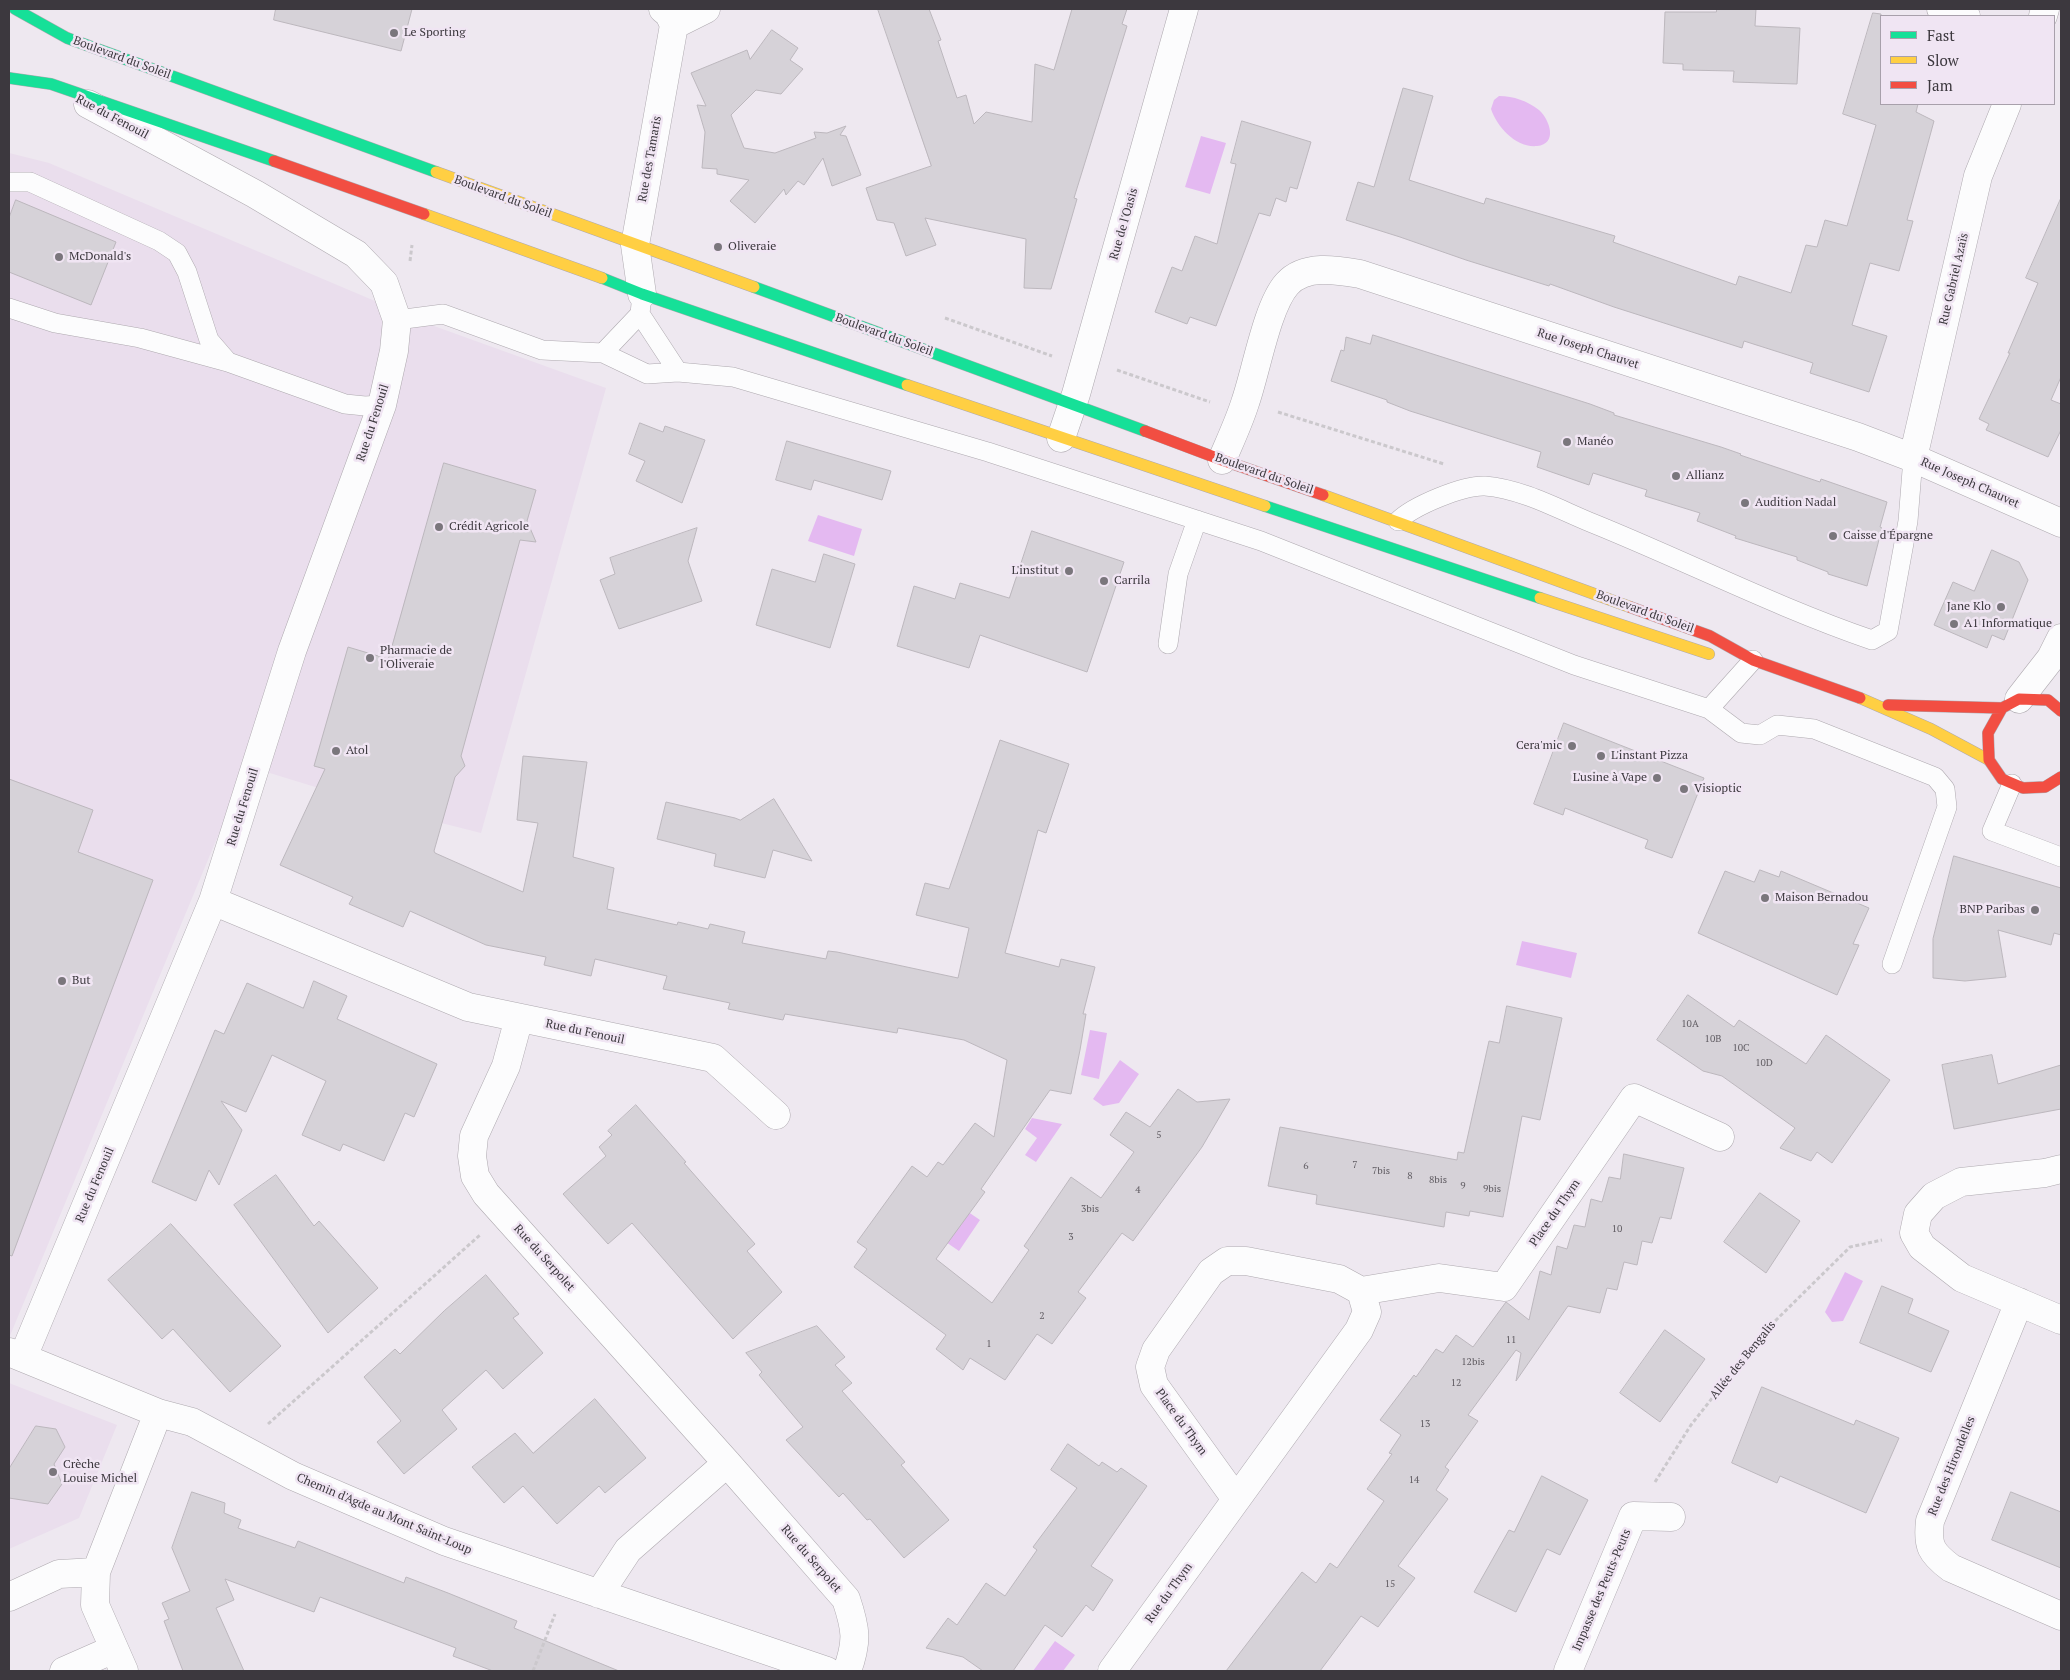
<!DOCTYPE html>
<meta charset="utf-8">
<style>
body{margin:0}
#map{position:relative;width:2070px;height:1680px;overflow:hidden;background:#eee8f0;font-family:"PT Serif",serif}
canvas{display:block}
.frame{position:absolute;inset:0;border:10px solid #3c383e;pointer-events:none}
.legend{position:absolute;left:1880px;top:15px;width:175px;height:90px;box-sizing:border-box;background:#f0e5f3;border:1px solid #a8a0ab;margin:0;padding:6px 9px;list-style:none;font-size:15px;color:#3c383e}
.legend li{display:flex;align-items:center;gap:10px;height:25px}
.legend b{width:25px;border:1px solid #a8a0ab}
</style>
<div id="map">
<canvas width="2070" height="1680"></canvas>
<div class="frame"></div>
<ul class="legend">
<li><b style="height:6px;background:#16e098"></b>Fast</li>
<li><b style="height:6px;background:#ffcf43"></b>Slow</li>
<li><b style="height:6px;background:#f24e42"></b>Jam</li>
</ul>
</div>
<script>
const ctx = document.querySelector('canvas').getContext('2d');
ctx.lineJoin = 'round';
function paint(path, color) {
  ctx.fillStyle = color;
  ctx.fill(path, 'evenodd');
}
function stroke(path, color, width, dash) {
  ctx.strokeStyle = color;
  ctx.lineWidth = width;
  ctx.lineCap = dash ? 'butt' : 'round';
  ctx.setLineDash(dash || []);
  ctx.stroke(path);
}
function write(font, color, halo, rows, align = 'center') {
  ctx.font = font + ' "PT Serif",serif';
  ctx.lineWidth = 5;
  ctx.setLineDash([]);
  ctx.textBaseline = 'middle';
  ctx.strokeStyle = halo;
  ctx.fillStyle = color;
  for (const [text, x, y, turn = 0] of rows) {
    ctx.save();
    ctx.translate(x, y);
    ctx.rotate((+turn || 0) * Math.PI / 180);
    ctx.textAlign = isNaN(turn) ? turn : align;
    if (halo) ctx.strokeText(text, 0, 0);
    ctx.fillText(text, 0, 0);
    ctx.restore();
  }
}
paint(new Path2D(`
 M9 153 49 163 434 326 606 388 481 833 390 810 247 766 9 1338Z
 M9 1383 117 1425 79 1518 9 1549Z`), '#eadeed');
paint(new Path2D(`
 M1499 96C1514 96 1527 101 1539 110 1550 120 1558 144 1537 146 1516 148 1497 127 1491 109L1494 100Z
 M1201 136 1226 143 1210 194 1185 187Z
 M818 515 862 529 854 556 808 541Z
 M1522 941 1577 953 1571 978 1516 965Z
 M1090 1030 1107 1033 1099 1079 1081 1075Z
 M1120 1060 1139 1074 1119 1103 1103 1106 1093 1099Z
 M1032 1118 1062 1124 1036 1162 1025 1155 1037 1138 1025 1129Z
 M961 1207 980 1220 959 1251 940 1238Z
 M1845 1272 1863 1281 1843 1321 1832 1322 1825 1312Z
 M1055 1641 1075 1655 1063 1671H1033Z`), '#e4b9f1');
const building = new Path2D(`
 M276 9H412L401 51 274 20Z
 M878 9H929L941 40 938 41 957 98 966 95 974 124 986 112 1032 122 1035 64 1054 70 1072 9H1127L1122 24 1127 26 1074 198 1077 199 1051 289 1024 288 1026 239 925 218 936 245 906 256 894 223 877 220 866 188 931 166Z
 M1717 9H1756L1755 26 1800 28 1797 84 1733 82 1734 71 1683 70V64L1663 63 1665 12H1716Z
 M1873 13 1881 14V105L1882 104H1918L1916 112 1934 121 1907 220 1913 221 1899 271 1870 263 1852 325 1887 336 1869 392 1810 373 1813 363 1744 341 1742 348 1614 307 1550 284 1549 286 1466 260 1400 237 1346 220 1358 182 1374 187 1403 88 1433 96 1409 180 1484 204 1486 198 1615 236 1613 242 1736 285 1739 276 1791 293 1806 245 1817 247 1825 220 1847 226 1876 125 1843 114Z
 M772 30 798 48 790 60 803 69 781 94 756 90 731 115 744 148 775 153 816 138 814 132 827 133 846 126 840 135 846 136 861 175 832 186 823 158 804 185 798 181 786 195 784 189 755 223 730 201 749 180 717 174V169L702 168 705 132 697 105 706 106 691 73 747 50 750 59Z
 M1242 121 1311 142 1297 189 1290 187 1286 202 1276 198 1270 216 1259 213 1216 326 1190 317 1187 324 1155 312 1172 267 1182 271 1195 236 1217 244 1236 164 1231 163Z
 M2061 198V377L2051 400 2061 404V430L2048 457 1986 430 1989 424 1979 419 2010 353H2008L2038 283 2026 278Z
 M16 200 116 242 91 305 9 272V218Z
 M1373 335 1590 404 1614 413V415L1721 447 1741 454 1740 455 1820 482 1821 479 1887 502 1880 527 1882 528 1867 586 1828 574V572L1797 560V557L1735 538 1736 536 1697 521 1700 513 1645 496 1647 490 1593 473 1589 485 1537 467 1541 452 1410 411 1387 402V400L1331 381 1341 350 1344 351 1346 337 1370 344Z
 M640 423 663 432 665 426 705 440 682 503 636 481 645 461 629 454Z
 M787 441 891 471 882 500 814 480 811 490 776 480Z
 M444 463 536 490 527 521 536 542 520 540 461 756 465 766 455 777 434 851 435 853 523 892 538 823 517 820 523 756 587 762 573 857 614 868 607 909 677 925 678 922 708 929 710 924 745 932 742 943 826 959 828 951 837 952 958 978 969 928 916 915 925 883 949 889 1000 740 1069 764 1046 833 1038 830 1005 953 1059 967 1061 959 1095 967 1083 1014H1086L1080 1050 1071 1094 1050 1090 981 1189 985 1192 936 1259 992 1303 1029 1250 1024 1246 1071 1177 1101 1198 1134 1152 1110 1135 1126 1112 1150 1127 1178 1089 1197 1102 1230 1099 1202 1147 1133 1241 1122 1233 1078 1292 1086 1298 1052 1344 1037 1334 1005 1380 970 1358 963 1370 936 1349 946 1335 854 1267 867 1249 857 1242 912 1166 927 1177 938 1162 943 1165 975 1123 994 1137 1007 1060 964 1040 898 1028 897 1033 785 1014 783 1020 728 1009 730 1003 663 989 667 976 595 959 591 976 544 965 546 957 486 945 410 911 403 927 349 904 353 897 280 865 325 769 314 766 348 647 388 659Z
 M697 528 688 561 702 601 619 629 600 580 615 574 610 558Z
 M1032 531 1124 562 1087 672 980 635 969 668 897 646 914 586 955 599 960 583 1009 598Z
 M1992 550 2019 562 2028 580 2004 640 1992 635 1987 648 1934 625 1953 582 1974 591Z
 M824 554 855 564 830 648 756 625 772 569 815 582Z
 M1564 723 1704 778 1672 858 1645 848 1648 840 1565 808 1563 815 1534 804Z
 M9 779 93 810 78 852 153 880 12 1256 9 1255Z
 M774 799 812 861 773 850 765 878 714 866 716 854 657 839 666 802 735 818 740 820Z
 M1954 856 2061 888V935L2054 933 2051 945 1998 930 2006 977 1965 981 1933 978V939Z
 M1760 870 1779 877 1781 871 1869 908 1853 944 1859 945 1837 995 1698 933 1725 871 1754 882Z
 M314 981 347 996 337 1019 437 1064 414 1117 405 1113 384 1161 343 1144 340 1151 302 1135 326 1081 272 1055 246 1112 221 1101 242 1130 219 1185 209 1170 196 1201 152 1182 215 1030 224 1034 247 983 303 1008Z
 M1688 995 1734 1027 1739 1020 1806 1064 1826 1035 1890 1080 1832 1163 1817 1152 1811 1161 1780 1148 1795 1128 1722 1076 1703 1071 1657 1040Z
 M1507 1006 1562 1018 1540 1120 1522 1116 1503 1217 1470 1211 1469 1216 1446 1212 1444 1227 1316 1204 1317 1195 1268 1186 1280 1127 1457 1160 1458 1152 1464 1153 1489 1041 1499 1043Z
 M1992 1055 1998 1084 2061 1065V1109L1954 1129 1942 1065Z
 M636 1105 686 1162 684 1163 755 1244 747 1251 782 1292 733 1339 632 1223 608 1244 563 1194 606 1156 599 1147 612 1135 608 1131Z
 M1624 1154 1684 1168 1671 1219 1660 1217 1652 1243 1642 1241 1637 1265 1624 1262 1617 1290 1607 1288 1600 1313 1568 1306 1516 1381 1521 1353 1516 1350 1468 1415 1478 1421 1445 1467 1449 1470 1436 1490 1448 1499 1398 1566 1415 1578 1378 1627 1361 1616 1320 1671H1226L1302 1572 1316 1583 1330 1563 1337 1568 1384 1501 1367 1489 1392 1454 1389 1453 1401 1435 1380 1420 1414 1375 1416 1377 1436 1349 1443 1353 1456 1335 1473 1347 1506 1302 1529 1320 1540 1271 1551 1275 1557 1246 1567 1249 1574 1225 1585 1227 1591 1199 1602 1202 1609 1177 1620 1179Z
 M276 1175 314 1226 319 1221 378 1288 328 1333 234 1205Z
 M1760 1193 1800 1221 1766 1273 1724 1242Z
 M171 1224 281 1346 230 1392 173 1329 162 1339 108 1280Z
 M486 1275 519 1314 513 1318 543 1353 503 1389 486 1370 442 1410 457 1429 404 1474 377 1442 401 1421 364 1377 395 1349 400 1354 444 1311Z
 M1882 1286 1913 1299 1908 1313 1949 1331 1931 1372 1860 1343Z
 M817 1326 845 1357 835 1365 852 1383 842 1391 905 1462 901 1465 949 1520 904 1558 870 1519 867 1520 843 1493 839 1497 786 1440 803 1427 759 1375 762 1372 746 1353Z
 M1665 1330 1705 1359 1660 1422 1620 1393Z
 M1762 1387 1854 1425 1856 1420 1899 1438 1866 1513 1780 1476 1777 1483 1732 1463Z
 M595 1399 646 1458 605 1493 599 1486 557 1524 523 1486 504 1503 472 1467 515 1433 533 1453Z
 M36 1426 56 1429 65 1447 54 1464 62 1484 48 1504 9 1498V1469Z
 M1068 1444 1099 1466 1102 1462 1117 1472 1121 1468 1147 1486 1091 1566 1113 1580 1093 1611 1086 1605 1062 1637 1045 1625 1013 1671H983L963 1657 926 1648 948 1618 957 1625 986 1583 1005 1596 1037 1550 1033 1547 1077 1488 1051 1470Z
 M1542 1476 1588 1500 1560 1555 1547 1549 1516 1612 1474 1592 1509 1530 1514 1532Z
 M192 1492 225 1503 224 1513 241 1520 238 1528 295 1548 298 1541 404 1583 406 1577 448 1593 517 1621 514 1628 619 1671H493L453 1656 456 1648 320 1597 314 1612 225 1579 234 1600 216 1608 244 1671H183L164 1621 169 1619 162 1603 190 1591 172 1548Z
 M2011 1492 2061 1512V1568L1992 1540Z`);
paint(building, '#d6d2d8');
stroke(building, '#bcb7bd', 1);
const lane = new Path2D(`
 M9 182H30L159 241 177 253 187 272 209 340 228 362
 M642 294 640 314 603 353 647 374 678 372 733 377 988 452 1261 541 1574 665 1709 709 1753 660
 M9 308 55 323 140 338 228 362 345 404 365 406 382 405
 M640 314 678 372
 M397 320 443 314 542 350 603 353
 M1398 521C1413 506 1463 485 1485 486 1522 489 1558 509 1592 523 1686 561 1776 607 1872 640L1888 631 1908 521 1913 458
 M1168 644 1178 574 1197 520
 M1709 709 1741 733 1760 735 1777 725 1814 729 1935 777 1945 789 1947 807 1892 964
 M2012 784 1992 831 2061 857`);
const street = new Path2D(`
 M1941 9 1966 16
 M2043 16 2045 9
 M674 25 706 9
 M642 294 635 245 674 25 669 14 663 9
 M1061 438 1076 394 1184 9
 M1913 458 1978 176 2007 104
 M1222 460C1230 441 1239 422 1245 403 1256 372 1267 306 1287 284 1305 264 1337 270 1360 274L1858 437 1913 458 2061 523
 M2019 699 2051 658 2061 638
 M213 901 468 1007 713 1058 776 1115
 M519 1018 506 1066 474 1136 472 1156 475 1176 486 1194 727 1463 846 1599C856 1629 858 1641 847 1671
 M2061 1169 2045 1173 1961 1182 1934 1196 1918 1214 1914 1233 1922 1247 1962 1278 2061 1320
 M1361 1291 1439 1278 1504 1287 1634 1098 1720 1137
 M2019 1302 1930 1521C1927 1546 1931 1553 1951 1568L2061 1616
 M9 1352 158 1413 192 1422 293 1476 444 1541 827 1671
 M23 1357 213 901 292 651 382 405 394 351 397 320 384 283 356 254 255 194 88 104
 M599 1594 628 1550 727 1463
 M9 1597 59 1574 96 1572
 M64 1671 114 1649
 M124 1671 95 1605 96 1572 158 1413
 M1112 1671 1359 1330 1367 1312 1361 1291 1339 1279 1246 1261H1227L1211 1272 1156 1350 1150 1367 1154 1385 1236 1499
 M1568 1671 1633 1516 1671 1517`);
const fast = new Path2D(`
 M15 9 67 38 436 172
 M9 78 51 84 274 161
 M602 278 642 294 907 385
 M754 287 1145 431
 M1265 506 1540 598`);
const slow = new Path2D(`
 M436 172 754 287
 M424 214 602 278
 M907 385 1265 506
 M1323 495 1630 607
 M1540 598 1709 654
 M1860 698 1931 729 1989 760`);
const jam = new Path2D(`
 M274 161 424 214
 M1145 431 1222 460 1323 495
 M1630 607 1710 636 1753 660 1860 698
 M1888 705 2002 708
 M2061 711 2048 700 2019 699 2002 708 1988 733 1989 760 2002 779 2023 788 2045 787 2061 777`);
stroke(lane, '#aea9af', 20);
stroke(street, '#aea9af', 29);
stroke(fast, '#aea9af', 12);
stroke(slow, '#aea9af', 12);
stroke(jam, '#aea9af', 12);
stroke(new Path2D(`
 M410 261 412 245
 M945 318 1052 356
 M1117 370 1210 402
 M1278 412 1444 464
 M268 1424 480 1235
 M1655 1482 1691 1425 1764 1332 1850 1247 1882 1240
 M533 1671 555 1614`), '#cbc8cc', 3, [4, 2.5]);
stroke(lane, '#fcfcfd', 19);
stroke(street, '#fcfcfd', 28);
stroke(fast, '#16e098', 11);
stroke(slow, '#ffcf43', 11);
stroke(jam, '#f24e42', 11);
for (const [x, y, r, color] of [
 [394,33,5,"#7a767c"],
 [718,247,5,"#7a767c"],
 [59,257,5,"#7a767c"],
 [1567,442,5,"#7a767c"],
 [1676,476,5,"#7a767c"],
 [1745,503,5,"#7a767c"],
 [439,527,5,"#7a767c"],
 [1833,536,5,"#7a767c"],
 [1069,571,5,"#7a767c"],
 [1104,581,5,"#7a767c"],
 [2001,607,5,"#7a767c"],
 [1954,624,5,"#7a767c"],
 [370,658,5,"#7a767c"],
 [1572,746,5,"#7a767c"],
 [336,751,5,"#7a767c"],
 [1601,756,5,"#7a767c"],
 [1657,778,5,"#7a767c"],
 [1684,789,5,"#7a767c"],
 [1765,898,5,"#7a767c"],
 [2035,910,5,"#7a767c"],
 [62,981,5,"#7a767c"],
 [53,1472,5,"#7a767c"]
]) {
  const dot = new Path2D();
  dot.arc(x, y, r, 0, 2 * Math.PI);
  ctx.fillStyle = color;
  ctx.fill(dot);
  stroke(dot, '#f0e5f3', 2);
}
write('10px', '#625e64', null, [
 ["10A",1690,1024],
 ["10B",1713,1039],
 ["10C",1741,1048],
 ["10D",1764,1063],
 ["5",1159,1135],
 ["7",1355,1165],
 ["6",1306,1166],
 ["7bis",1381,1171],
 ["8",1410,1176],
 ["8bis",1438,1180],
 ["9",1463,1186],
 ["9bis",1492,1189],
 ["4",1138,1190],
 ["3bis",1090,1209],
 ["10",1617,1229],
 ["3",1071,1237],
 ["2",1042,1316],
 ["11",1511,1340],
 ["1",989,1344],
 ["12bis",1473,1362],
 ["12",1456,1383],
 ["13",1425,1424],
 ["14",1414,1480],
 ["15",1390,1584]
]);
write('12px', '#3c383e', '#f0e5f3', [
 ["Le Sporting",404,33],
 ["Oliveraie",728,247],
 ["McDonald's",69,257],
 ["Manéo",1577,442],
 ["Allianz",1686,476],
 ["Audition Nadal",1755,503],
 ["Crédit Agricole",449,527],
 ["Caisse d'Épargne",1843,536],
 ["L'institut",1059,571,"right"],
 ["Carrila",1114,581],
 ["Jane Klo",1991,607,"right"],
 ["A1 Informatique",1964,624],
 ["Pharmacie de",380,651],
 ["l'Oliveraie",380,665],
 ["Cera'mic",1562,746,"right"],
 ["Atol",346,751],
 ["L'instant Pizza",1611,756],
 ["L'usine à Vape",1647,778,"right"],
 ["Visioptic",1694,789],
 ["Maison Bernadou",1775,898],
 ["BNP Paribas",2025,910,"right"],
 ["But",72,981],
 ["Crèche",63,1465],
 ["Louise Michel",63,1479]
], 'left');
write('12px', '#3c383e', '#f0e5f3', [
 ["Boulevard du Soleil",122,58,20],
 ["Rue du Fenouil",112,117,28],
 ["Rue des Tamaris",650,159,-80],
 ["Boulevard du Soleil",503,197,20],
 ["Rue de l'Oasis",1124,224,-74],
 ["Rue Gabriel Azaïs",1954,279,-77],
 ["Boulevard du Soleil",884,335,20],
 ["Rue Joseph Chauvet",1588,349,18],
 ["Rue du Fenouil",373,423,-72],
 ["Boulevard du Soleil",1264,474,19],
 ["Rue Joseph Chauvet",1970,483,24],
 ["Boulevard du Soleil",1645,612,20],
 ["Rue du Fenouil",243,807,-73],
 ["Rue du Fenouil",585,1032,12],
 ["Rue du Fenouil",95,1185,-67],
 ["Place du Thym",1555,1213,-55],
 ["Rue du Serpolet",544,1258,48],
 ["Allée des Bengalis",1743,1360,-51],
 ["Place du Thym",1181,1422,54],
 ["Rue des Hirondelles",1952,1466,-68],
 ["Chemin d'Agde au Mont Saint-Loup",384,1514,23],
 ["Rue du Serpolet",811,1559,49],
 ["Impasse des Peuts-Peuts",1602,1590,-67],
 ["Rue du Thym",1169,1593,-54]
]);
</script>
